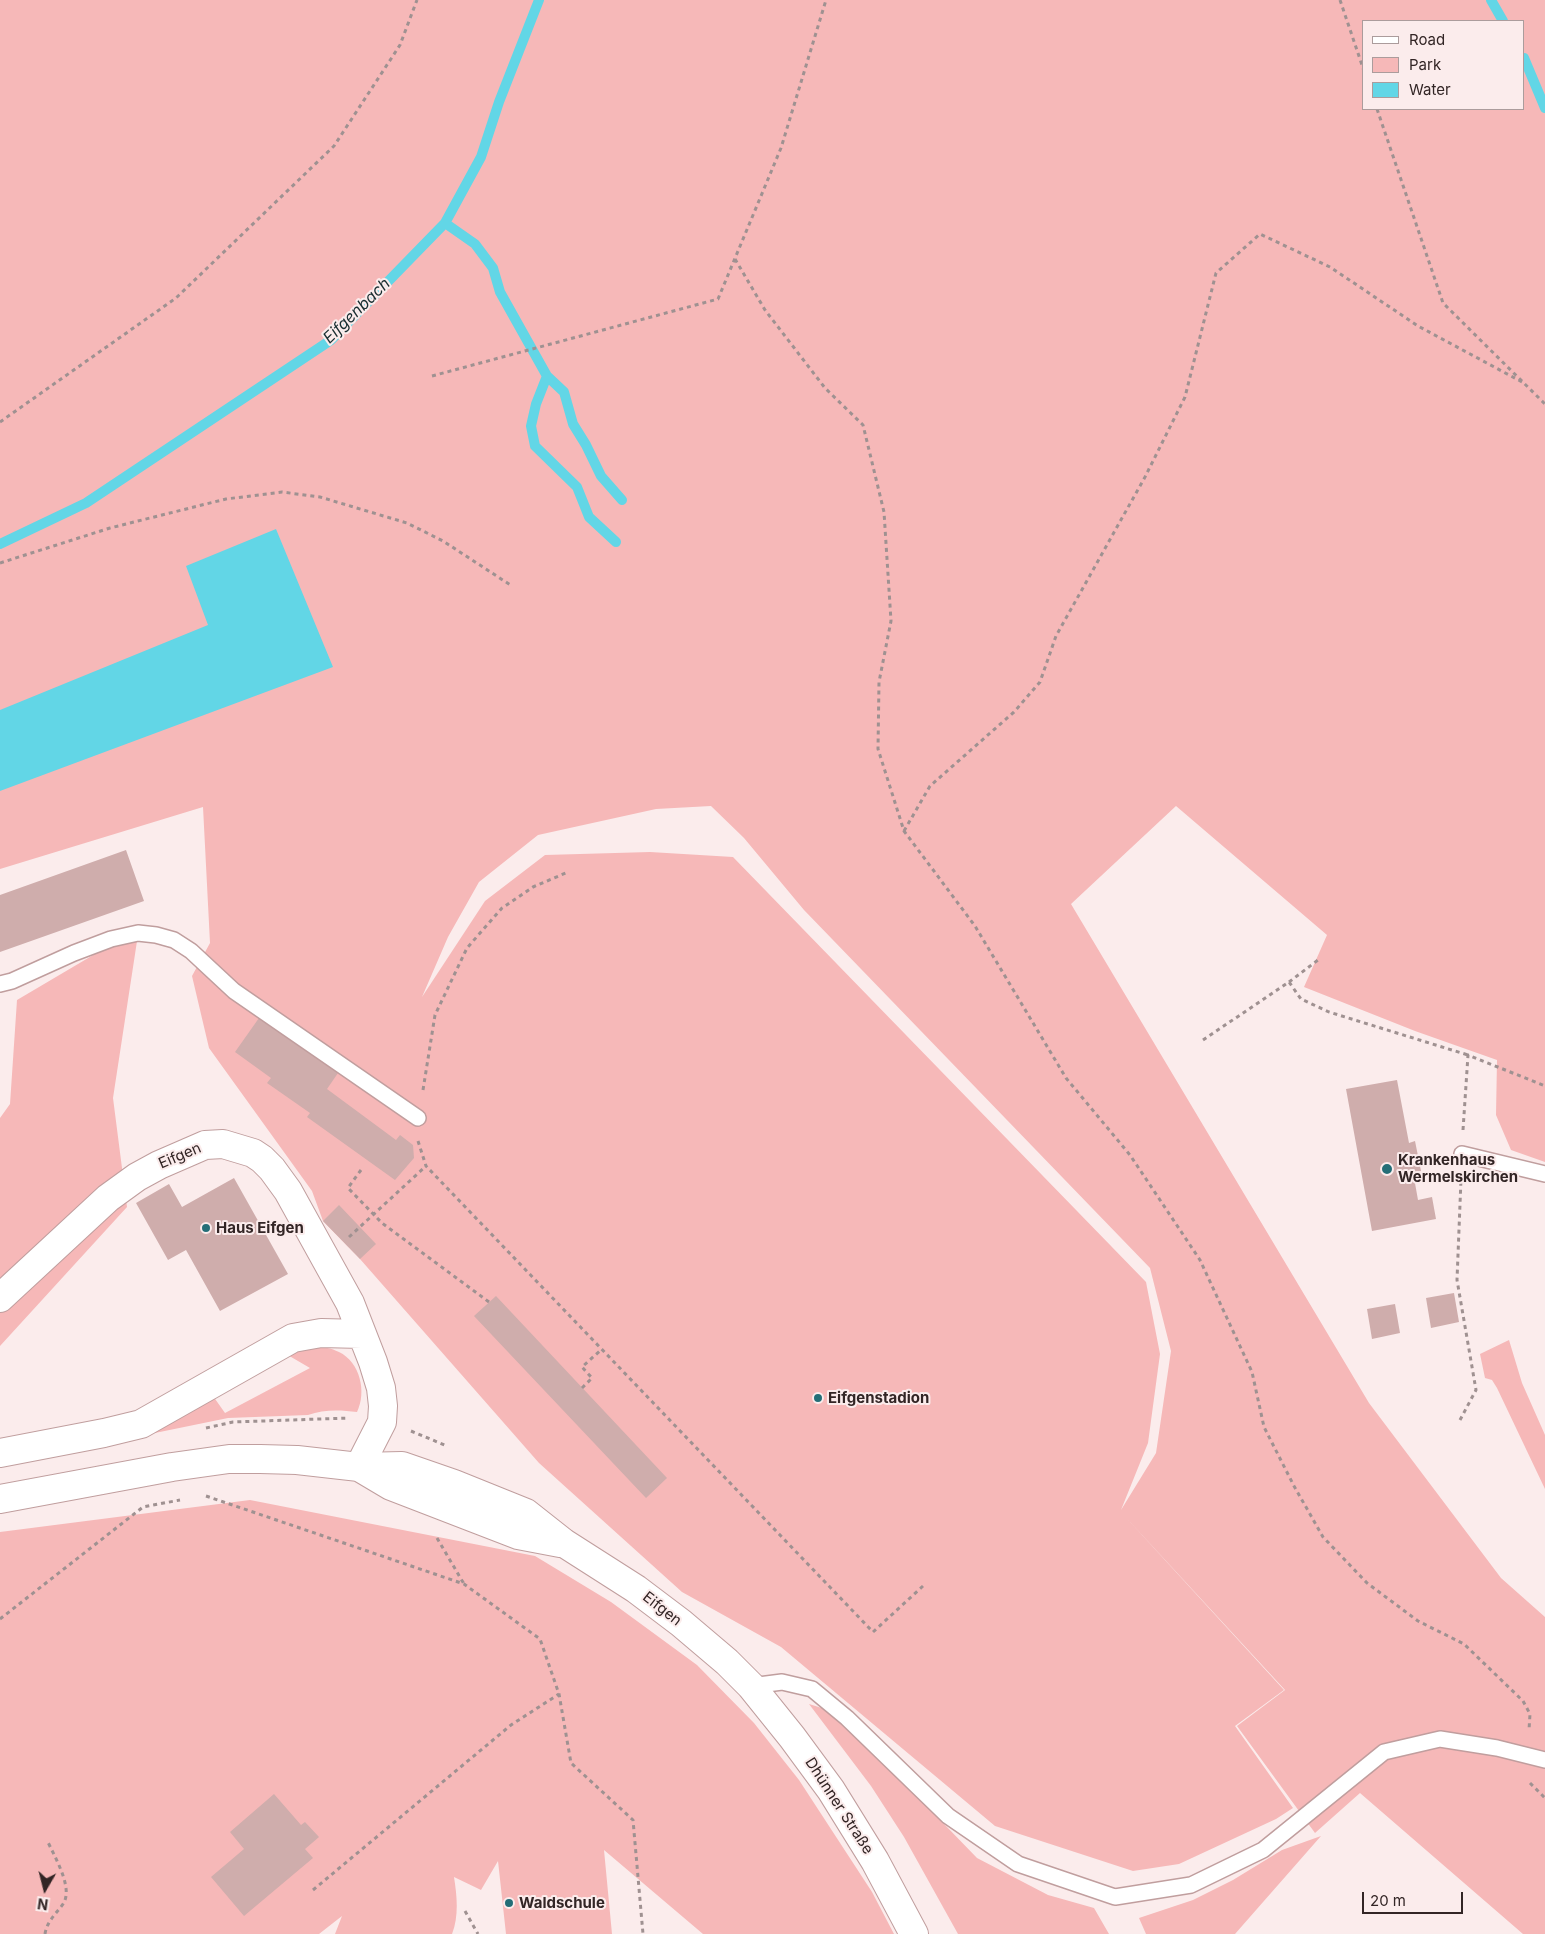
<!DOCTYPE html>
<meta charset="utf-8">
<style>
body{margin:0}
#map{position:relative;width:1545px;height:1934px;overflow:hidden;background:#fbecec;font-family:Inter,sans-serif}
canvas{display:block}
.legend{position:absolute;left:1362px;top:20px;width:162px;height:90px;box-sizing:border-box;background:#fbecec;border:1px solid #ab9c9c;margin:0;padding:6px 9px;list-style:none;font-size:15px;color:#322525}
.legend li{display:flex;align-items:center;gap:10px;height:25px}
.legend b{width:25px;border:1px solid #ab9c9c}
.north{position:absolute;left:20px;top:1864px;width:50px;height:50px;-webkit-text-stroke:4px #fbecec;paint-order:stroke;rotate:188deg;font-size:14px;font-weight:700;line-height:20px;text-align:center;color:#322525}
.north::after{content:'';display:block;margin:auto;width:18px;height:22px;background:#322525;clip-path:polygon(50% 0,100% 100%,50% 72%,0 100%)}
.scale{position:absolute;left:1362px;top:1892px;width:101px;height:22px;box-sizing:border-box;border:2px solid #322525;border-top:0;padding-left:6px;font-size:15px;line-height:18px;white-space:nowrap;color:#322525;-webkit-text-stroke:4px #fbecec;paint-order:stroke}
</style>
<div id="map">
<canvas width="1545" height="1934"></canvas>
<ul class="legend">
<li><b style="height:6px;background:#fff"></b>Road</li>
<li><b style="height:14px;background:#f6b8b8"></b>Park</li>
<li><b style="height:14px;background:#62d6e6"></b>Water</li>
</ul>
<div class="north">N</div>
<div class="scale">20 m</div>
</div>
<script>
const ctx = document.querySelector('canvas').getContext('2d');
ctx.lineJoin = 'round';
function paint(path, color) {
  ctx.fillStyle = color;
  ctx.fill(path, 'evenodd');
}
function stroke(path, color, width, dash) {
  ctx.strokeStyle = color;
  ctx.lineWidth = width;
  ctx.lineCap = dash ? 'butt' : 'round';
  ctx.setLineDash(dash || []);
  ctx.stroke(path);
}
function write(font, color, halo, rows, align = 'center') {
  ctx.font = font + ' Inter,sans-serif';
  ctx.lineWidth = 4;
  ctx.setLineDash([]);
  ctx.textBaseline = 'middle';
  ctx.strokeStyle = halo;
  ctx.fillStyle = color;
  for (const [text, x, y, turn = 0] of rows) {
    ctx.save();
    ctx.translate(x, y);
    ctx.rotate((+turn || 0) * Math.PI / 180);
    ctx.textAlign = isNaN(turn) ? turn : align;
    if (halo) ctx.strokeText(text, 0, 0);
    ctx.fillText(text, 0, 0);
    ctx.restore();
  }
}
paint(new Path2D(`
 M0 0H1545V1162L1511 1150 1496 1115 1497 1060 1415 1031 1304 987 1327 935 1176 806 1071 904 1369 1403 1501 1578 1545 1617V1934H1523L1360 1793 1315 1833 1237 1726 1285 1690 1120 1511 1284 1690 1235 1726 1293 1808 1276 1819 1179 1864 1133 1871 995 1826 781 1647 682 1592 539 1463 360 1259 323 1221 312 1191 209 1048 192 976 210 943 203 807 0 869ZM1364 21H1524V109H1364ZM711 806 744 838 804 910 1150 1268 1171 1351 1156 1453 1121 1510 1148 1443 1160 1354 1146 1282 733 857 650 852 545 855 485 901 422 997 448 937 479 882 538 835 656 809Z
 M139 928 113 1098 127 1207 0 1346V1118L10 1104 17 1000Z
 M1509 1340 1522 1383 1545 1435V1489L1497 1388 1492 1380 1485 1378 1480 1354Z
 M315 1346C324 1347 331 1348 339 1352 360 1362 367 1392 357 1412 341 1410 324 1409 308 1415L228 1418 150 1434 213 1396 225 1413 310 1368 286 1354Z
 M250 1500 535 1556 611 1602 697 1665 754 1723 799 1780 872 1892 894 1934H703L604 1850 612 1934H506L498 1861 481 1890 454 1877C457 1896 459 1916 452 1934H335L342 1916 319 1934H0V1532Z
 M809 1704 825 1709 885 1763 977 1858 1048 1895 1094 1908 1109 1934H958L904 1837 871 1786Z
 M1321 1836 1235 1934H1146L1139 1918 1193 1900 1233 1880 1282 1850Z`), '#f6b8b8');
paint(new Path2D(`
 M276 529 333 667 0 791V710L208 625 186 566Z`), '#62d6e6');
stroke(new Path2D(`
 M1491 0 1503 21
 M1524 58 1545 108
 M445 223 475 244 493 268 500 292 547 376 564 392 573 424 586 445 601 476 622 500
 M547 376 536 404 531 426 535 446 577 487 589 517 616 542
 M0 544 86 503 331 340 445 223 481 157 499 102 539 0`), '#62d6e6', 10);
paint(new Path2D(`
 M126 850 144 901 0 952V895Z
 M259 1018 338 1073 327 1089 396 1140 400 1135 413 1145 414 1158 395 1180 307 1117 310 1113 267 1083 271 1078 235 1052Z
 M1397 1080 1409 1143 1415 1141 1421 1171 1413 1172 1418 1200 1432 1197 1436 1219 1372 1231 1346 1089Z
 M234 1178 288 1274 220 1311 186 1250 168 1260 136 1203 169 1184 182 1207Z
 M339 1205 376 1244 360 1259 323 1221Z
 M1454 1293 1459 1322 1431 1328 1426 1298Z
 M496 1296 667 1478 646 1498 474 1316Z
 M1395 1304 1400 1333 1372 1339 1367 1309Z
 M274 1794 301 1825 305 1822 319 1837 305 1849 313 1858 244 1916 211 1877 244 1849 230 1832Z`), '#cfadac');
const lane = new Path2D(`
 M0 984 12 981 74 953 111 939 138 933 156 935 174 940 191 951 234 991 418 1118
 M1462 1154 1545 1174
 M751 1686 782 1682 812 1689 847 1718 948 1816 1018 1864 1115 1897 1191 1885 1263 1850 1384 1752 1440 1739 1497 1748 1545 1760`);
const street = new Path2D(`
 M0 1298 108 1198 137 1177 159 1165 205 1145 223 1144 253 1153 262 1159 272 1169 288 1191 350 1303 373 1362 381 1388 383 1406 382 1422 359 1467
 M0 1453 104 1433 141 1424 293 1338 321 1333 362 1334`);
const secondary = new Path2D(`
 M359 1467 391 1486 518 1535 560 1543
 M0 1499 172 1467 229 1459H260L297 1460 359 1467 402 1466 454 1484 526 1513 564 1543 636 1589 681 1623 727 1662 751 1686 792 1737 831 1790 875 1861 914 1934`);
stroke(lane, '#c09e9e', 18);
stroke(street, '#c09e9e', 30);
stroke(secondary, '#c09e9e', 30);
stroke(new Path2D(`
 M1340 0 1364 71
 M1377 109 1443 303 1545 404
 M735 259 765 310 825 388 863 425 884 512 891 621 879 682 878 749 904 831 975 926 1066 1078 1130 1155 1200 1260 1252 1372 1264 1427 1294 1486 1323 1537 1367 1583 1418 1621 1464 1644 1523 1701 1530 1714 1529 1730
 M432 376 718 299 781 148 826 0
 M0 422 176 298 334 146 400 45 417 0
 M0 563 110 528 226 499 282 492 320 497 407 523 443 541 512 586
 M904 831 930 786 1014 712 1040 682 1056 636 1145 477 1185 397 1216 273 1260 234 1330 267 1418 326 1524 383
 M1289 982 1318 960
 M1203 1040 1289 982 1301 999 1329 1012 1468 1055
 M423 1090 435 1015 467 948 502 908 533 887 568 872
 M1463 1130 1468 1055 1545 1086
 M418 1141 426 1166 873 1632 923 1586
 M361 1170 348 1188 382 1223 489 1302
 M349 1237 426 1166
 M582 1388 592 1378 582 1367 602 1349
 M1460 1420 1476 1390 1457 1280 1461 1179
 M206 1428 233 1422 349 1418
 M411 1431 447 1446
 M206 1496 464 1584 540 1639 559 1694 571 1763 633 1820 643 1934
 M437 1538 464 1584
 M0 1619 143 1507 180 1500
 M1530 1783 1545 1798
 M313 1890 511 1725 559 1694
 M465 1911 478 1934
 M45 1934C47 1921 56 1914 63 1904 74 1888 54 1856 47 1840`), '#9f9191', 3, [4, 4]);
stroke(lane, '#fff', 15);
stroke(street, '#fff', 28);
stroke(secondary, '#fff', 28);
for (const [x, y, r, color] of [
 [1387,1169,6,"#246e77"],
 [206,1228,5,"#246e77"],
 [818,1398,5,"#246e77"],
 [509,1903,5,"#246e77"]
]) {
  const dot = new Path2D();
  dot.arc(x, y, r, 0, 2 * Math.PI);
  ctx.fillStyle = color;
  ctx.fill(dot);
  stroke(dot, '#fbecec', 2);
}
write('15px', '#322525', '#fbecec', [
 ["Eifgen",180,1156,-23],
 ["Eifgen",662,1609,38],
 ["Dhünner Straße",839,1806,57]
]);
write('bold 15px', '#322525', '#fbecec', [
 ["Krankenhaus",1398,1160],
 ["Wermelskirchen",1398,1177],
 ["Haus Eifgen",216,1228],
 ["Eifgenstadion",828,1398],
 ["Waldschule",519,1903]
], 'left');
write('italic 16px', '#192e31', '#fbecec', [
 ["Eifgenbach",357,311,-44]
]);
</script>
